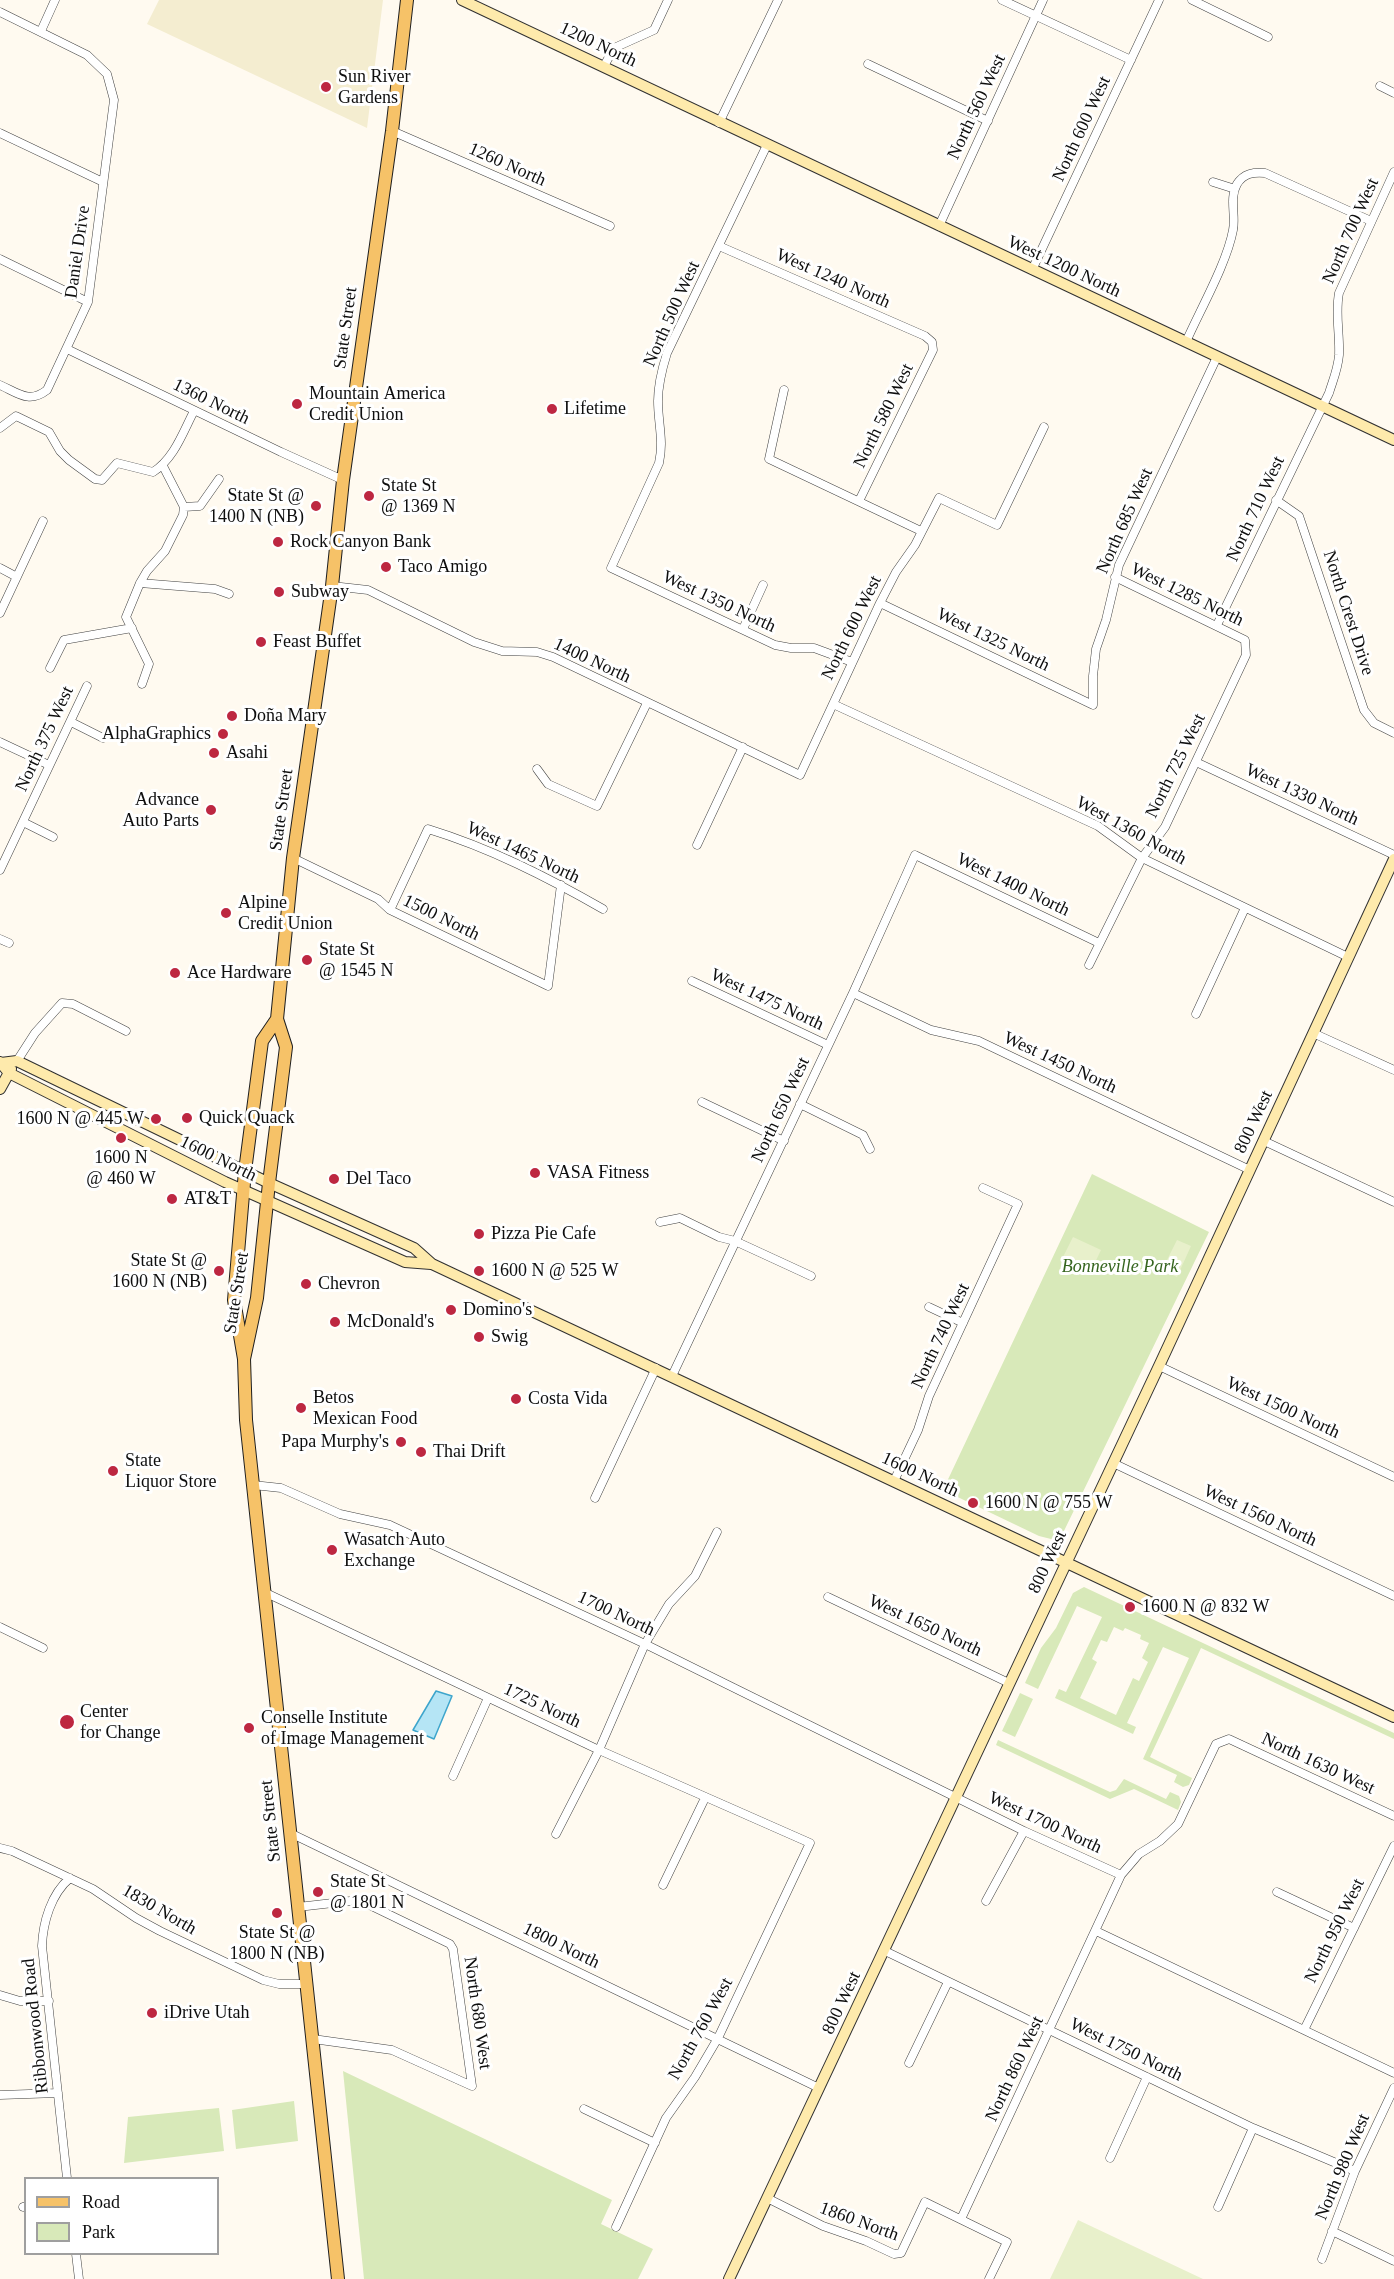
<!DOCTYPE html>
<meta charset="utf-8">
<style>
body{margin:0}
#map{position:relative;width:1394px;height:2279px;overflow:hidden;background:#fffaf0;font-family:"Times New Roman",serif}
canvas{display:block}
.legend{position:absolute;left:24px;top:2177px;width:195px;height:78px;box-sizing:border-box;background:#fff;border:2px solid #9f9f9f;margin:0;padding:8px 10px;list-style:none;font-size:18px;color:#0e0e0e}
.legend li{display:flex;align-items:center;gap:12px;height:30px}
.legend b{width:30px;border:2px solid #9f9f9f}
</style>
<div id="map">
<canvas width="1394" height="2279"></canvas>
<ul class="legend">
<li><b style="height:8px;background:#f6c268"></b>Road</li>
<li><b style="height:16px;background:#d8e9b9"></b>Park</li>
</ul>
</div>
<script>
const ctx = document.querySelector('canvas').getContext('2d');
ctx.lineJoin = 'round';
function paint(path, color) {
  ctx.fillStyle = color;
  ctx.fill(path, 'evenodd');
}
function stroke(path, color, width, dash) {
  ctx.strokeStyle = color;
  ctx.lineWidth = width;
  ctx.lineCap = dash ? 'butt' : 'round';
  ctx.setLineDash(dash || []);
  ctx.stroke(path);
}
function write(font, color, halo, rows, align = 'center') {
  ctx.font = font + ' "Times New Roman",serif';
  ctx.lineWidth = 6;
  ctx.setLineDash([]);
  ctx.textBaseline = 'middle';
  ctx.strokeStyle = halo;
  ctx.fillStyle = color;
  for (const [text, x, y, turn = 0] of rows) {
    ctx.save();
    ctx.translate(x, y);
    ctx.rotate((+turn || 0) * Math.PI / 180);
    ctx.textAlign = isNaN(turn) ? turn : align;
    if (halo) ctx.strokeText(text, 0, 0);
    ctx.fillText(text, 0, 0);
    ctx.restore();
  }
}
paint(new Path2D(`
 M159 0H383L367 128 147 24Z`), '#f4edd0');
paint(new Path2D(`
 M1092 1174 1209 1232 1062 1535 1051 1539 1039 1536 943 1490Z
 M1084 1587 1394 1733V1739L1201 1648 1150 1757 1192 1778 1189 1785 1183 1787 1174 1782 1177 1775 1143 1759 1189 1658 1163 1647 1127 1723 1136 1727 1133 1734 1055 1698 1059 1689 1066 1692 1102 1617 1077 1606 1038 1689 1025 1683 1041 1648 1056 1628 1073 1593ZM1114 1627 1123 1631 1125 1628 1141 1635 1140 1639 1149 1643 1142 1658 1148 1662 1139 1681 1133 1678 1116 1715 1080 1698 1097 1662 1092 1659 1101 1640 1107 1642Z
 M1020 1693 1033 1699 1015 1737 1002 1731Z
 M998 1740 1110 1792 1116 1790 1124 1779 1166 1799 1170 1792 1179 1796 1181 1802 1178 1810 1134 1789 1110 1799 996 1745Z
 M343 2071 612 2200 601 2224 653 2249 638 2279H364Z
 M294 2101 298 2141 236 2149 232 2110Z
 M219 2108 224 2151 124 2163 128 2117Z`), '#d8e9b9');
paint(new Path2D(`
 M1073 1237 1101 1250 1089 1275 1061 1261Z
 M1177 1240 1191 1246 1177 1277 1162 1270Z
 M1078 2220 1203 2279H1050Z`), '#e8f0cb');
const water = new Path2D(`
 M436 1691 452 1696 434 1739 413 1730Z`);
paint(water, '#b5e5f5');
stroke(water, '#3da5cc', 1.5);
const street = new Path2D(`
 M1002 0 1131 60
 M1192 0 1268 37
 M0 12 87 55 107 74 114 100 88 302 47 390C29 404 18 393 0 385
 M41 31 55 0
 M868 64 988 121
 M604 66 614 48 654 30 668 0
 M1380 86 1394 93
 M719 123 778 0
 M392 131 610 226
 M0 133 103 182
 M767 145 667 353C662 369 658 384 658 401 658 423 664 441 659 463L611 568 775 645 791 648H814L852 662
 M1213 182 1235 189
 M939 226 1043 0
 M719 246 925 336 932 342 933 350 859 501
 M0 259 88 302
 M1032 270 1159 0
 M1186 342C1200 310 1227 263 1233 230 1236 216 1229 198 1237 184 1244 173 1254 172 1265 173L1371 221
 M67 349 281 452 343 480
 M784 390 769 459 921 531
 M0 428 16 416 49 432 60 451 69 460 95 479 102 480 117 463 153 472C174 459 183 432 194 411
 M1276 500 1299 516 1364 710 1374 723 1394 733
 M184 507 200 506 219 479
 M0 568 17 577
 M140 583 215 589 229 594
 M332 586 368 590 474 642 502 651 537 652 553 657 800 775 880 603 896 572 915 545 939 498 997 525 1044 427
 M880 603 1093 705V676L1096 649 1106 620 1119 565 1217 357
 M0 613 43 521
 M1217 625 1329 393C1333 380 1338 369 1339 355 1340 334 1335 314 1339 293L1394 172
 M743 629 763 585
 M50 668 64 640 132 628
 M142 684 149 664 126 617 140 583 147 571 165 551 183 515 184 507 163 466
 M833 704 1098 826 1142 858 1348 957
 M71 722 103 738
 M0 742 49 765
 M1196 762 1394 855
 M537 769 548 784 597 806 647 703
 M23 822 53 837
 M697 845 743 747
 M293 858 378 899 390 910 548 986 561 885
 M0 870 87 686
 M390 910 428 829C490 848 547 877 603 909
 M0 939 9 943
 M1089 965 1142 858 1165 827 1246 655 1245 640 1115 577
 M692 981 828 1045
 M853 993 931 1030 979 1041 1250 1170
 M1196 1014 1245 908
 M1313 1033 1394 1070
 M17 1061 35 1033 62 1003 73 1004 126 1031
 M702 1102 784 1141
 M800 1104 863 1135 870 1149
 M1264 1141 1394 1202
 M660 1222 680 1218 719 1237 735 1241 811 1276
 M929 1307 963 1323
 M1159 1366 1394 1477
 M672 1376 853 993 915 855 1099 943
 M1113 1463 1394 1596
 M894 1481 918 1430 929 1396 1018 1204 983 1188
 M253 1485 281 1488 340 1514 390 1525 645 1644 1024 1831 1121 1875
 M595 1498 656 1368
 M264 1592 599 1750 810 1843 718 2038 695 2077 666 2118 616 2227
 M828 1597 1009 1683
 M0 1627 43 1648
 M453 1776 488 1698
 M290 1833 819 2088
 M556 1834 599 1750 645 1644 669 1604 695 1576 717 1532
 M0 1848 12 1851 93 1889 136 1918 160 1931 263 1980 279 1984H307
 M663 1885 705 1798
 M1277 1892 1354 1928
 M986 1901 1024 1831
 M298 1907 359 1900 450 1944 453 1949 472 2086
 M1096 1931 1394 2073
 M885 1951 1253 2128 1355 2171
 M0 1995 20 2001H49
 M1304 2030 1394 1846
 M313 2039 392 2050 472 2086
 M909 2063 948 1982
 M0 2095 58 2093
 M584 2109 655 2143
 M1110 2158 1147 2077
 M67 2178 42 1946C43 1922 51 1894 70 1878
 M767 2198 823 2226 866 2241 894 2254 901 2253 925 2202 1007 2242 989 2279
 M23 2207 26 2206
 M1218 2207 1253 2128
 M961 2219 1121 1875 1139 1854 1160 1841 1178 1824 1216 1744 1229 1739 1394 1816
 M1332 2231 1394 2261
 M76 2254 79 2279
 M1322 2259 1355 2171 1394 2088`);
const secondary = new Path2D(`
 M462 0 1394 440
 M0 1062 9 1073 225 1182 405 1262 431 1264
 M1 1063 17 1061 269 1183 414 1248 432 1264 1394 1717
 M0 1089 11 1069
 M729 2279 1159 1366 1394 859`);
const primary = new Path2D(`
 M277 1019 262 1041 245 1171 234 1300 244 1359 246 1420 253 1485 338 2279
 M244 1359 257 1298 269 1183 286 1047 277 1019 293 858 332 586 343 480 392 131 407 0`);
stroke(street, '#414141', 9);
stroke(secondary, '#303030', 12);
stroke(primary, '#1f1f1f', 14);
stroke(street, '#fff', 8);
stroke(secondary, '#feeaac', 10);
stroke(primary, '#f6c268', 12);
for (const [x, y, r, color] of [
 [326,87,6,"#bd2741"],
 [297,404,6,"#bd2741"],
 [552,409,6,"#bd2741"],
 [369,496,6,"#bd2741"],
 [316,506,6,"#bd2741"],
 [278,542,6,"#bd2741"],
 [386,567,6,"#bd2741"],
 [279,592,6,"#bd2741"],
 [261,642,6,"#bd2741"],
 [232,716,6,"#bd2741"],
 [223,734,6,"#bd2741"],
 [214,753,6,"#bd2741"],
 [211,810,6,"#bd2741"],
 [226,913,6,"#bd2741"],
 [307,960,6,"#bd2741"],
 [175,973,6,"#bd2741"],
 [187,1118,6,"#bd2741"],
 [156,1119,6,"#bd2741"],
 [121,1138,6,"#bd2741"],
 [535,1173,6,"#bd2741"],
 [334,1179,6,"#bd2741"],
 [172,1199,6,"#bd2741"],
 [479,1234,6,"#bd2741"],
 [219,1271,6,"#bd2741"],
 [479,1271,6,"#bd2741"],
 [306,1284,6,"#bd2741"],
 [451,1310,6,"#bd2741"],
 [335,1322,6,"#bd2741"],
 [479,1337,6,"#bd2741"],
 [516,1399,6,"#bd2741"],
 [301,1408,6,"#bd2741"],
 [401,1442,6,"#bd2741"],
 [421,1452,6,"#bd2741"],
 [113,1471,6,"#bd2741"],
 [973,1503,6,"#bd2741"],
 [332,1550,6,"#bd2741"],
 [1130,1607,6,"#bd2741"],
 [67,1722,8,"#bd2741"],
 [249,1728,6,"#bd2741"],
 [318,1892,6,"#bd2741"],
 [277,1913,6,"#bd2741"],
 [152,2013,6,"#bd2741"]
]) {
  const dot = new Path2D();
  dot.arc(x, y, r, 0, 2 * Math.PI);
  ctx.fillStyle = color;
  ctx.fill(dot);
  stroke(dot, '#fff', 2);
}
write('18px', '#0e0e0e', '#fff', [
 ["1200 North",598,45,25],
 ["North 560 West",977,107,-65],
 ["North 600 West",1082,129,-65],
 ["1260 North",507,165,24],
 ["North 700 West",1351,231,-66],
 ["Daniel Drive",78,252,-82],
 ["West 1200 North",1064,267,25],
 ["West 1240 North",833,279,24],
 ["North 500 West",672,314,-66],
 ["State Street",346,328,-82],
 ["1360 North",211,402,26],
 ["North 580 West",884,416,-64],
 ["North 710 West",1256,509,-65],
 ["North 685 West",1125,521,-66],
 ["West 1285 North",1187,595,26],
 ["West 1350 North",719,602,25],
 ["North Crest Drive",1348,613,72],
 ["North 600 West",852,628,-64],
 ["West 1325 North",993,640,26],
 ["1400 North",592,661,25],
 ["North 375 West",45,739,-65],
 ["North 725 West",1176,766,-64],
 ["West 1330 North",1302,795,25],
 ["State Street",282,810,-82],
 ["West 1360 North",1131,831,29],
 ["West 1465 North",523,853,25],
 ["West 1400 North",1013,885,26],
 ["1500 North",441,918,26],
 ["West 1475 North",767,1000,25],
 ["West 1450 North",1060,1063,25],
 ["North 650 West",781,1110,-65],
 ["800 West",1254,1122,-65],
 ["1600 North",218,1159,26],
 ["State Street",237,1293,-81],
 ["North 740 West",941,1336,-65],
 ["West 1500 North",1283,1408,25],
 ["1600 North",920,1475,25],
 ["West 1560 North",1260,1516,25],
 ["800 West",1048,1562,-65],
 ["1700 North",616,1614,25],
 ["West 1650 North",925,1626,25],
 ["1725 North",542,1706,25],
 ["North 1630 West",1318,1764,25],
 ["State Street",271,1821,-96],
 ["West 1700 North",1045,1823,25],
 ["1830 North",159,1910,30],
 ["North 950 West",1335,1931,-64],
 ["1800 North",561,1946,26],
 ["800 West",842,2003,-65],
 ["North 680 West",477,2013,82],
 ["Ribbonwood Road",36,2026,-96],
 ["North 760 West",701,2029,-61],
 ["West 1750 North",1126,2050,26],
 ["North 860 West",1015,2069,-65],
 ["North 980 West",1343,2167,-67],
 ["1860 North",859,2222,20]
]);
write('18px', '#0e0e0e', '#fff', [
 ["Sun River",338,77],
 ["Gardens",338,98],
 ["Mountain America",309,394],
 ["Credit Union",309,415],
 ["Lifetime",564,409],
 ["State St",381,486],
 ["@ 1369 N",381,507],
 ["State St @",304,496,"right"],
 ["1400 N (NB)",304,517,"right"],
 ["Rock Canyon Bank",290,542],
 ["Taco Amigo",398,567],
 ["Subway",291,592],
 ["Feast Buffet",273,642],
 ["Doña Mary",244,716],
 ["AlphaGraphics",211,734,"right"],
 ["Asahi",226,753],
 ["Advance",199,800,"right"],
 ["Auto Parts",199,821,"right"],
 ["Alpine",238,903],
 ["Credit Union",238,924],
 ["State St",319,950],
 ["@ 1545 N",319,971],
 ["Ace Hardware",187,973],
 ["Quick Quack",199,1118],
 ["1600 N @ 445 W",144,1119,"right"],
 ["1600 N",121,1158,"center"],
 ["@ 460 W",121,1179,"center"],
 ["VASA Fitness",547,1173],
 ["Del Taco",346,1179],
 ["AT&T",184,1199],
 ["Pizza Pie Cafe",491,1234],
 ["State St @",207,1261,"right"],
 ["1600 N (NB)",207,1282,"right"],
 ["1600 N @ 525 W",491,1271],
 ["Chevron",318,1284],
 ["Domino's",463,1310],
 ["McDonald's",347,1322],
 ["Swig",491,1337],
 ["Betos",313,1398],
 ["Mexican Food",313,1419],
 ["Costa Vida",528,1399],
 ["Papa Murphy's",389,1442,"right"],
 ["Thai Drift",433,1452],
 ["State",125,1461],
 ["Liquor Store",125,1482],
 ["1600 N @ 755 W",985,1503],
 ["Wasatch Auto",344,1540],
 ["Exchange",344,1561],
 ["1600 N @ 832 W",1142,1607],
 ["Center",80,1712],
 ["for Change",80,1733],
 ["Conselle Institute",261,1718],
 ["of Image Management",261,1739],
 ["State St",330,1882],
 ["@ 1801 N",330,1903],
 ["State St @",277,1933,"center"],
 ["1800 N (NB)",277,1954,"center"],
 ["iDrive Utah",164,2013]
], 'left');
write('italic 18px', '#36651f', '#fff', [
 ["Bonneville Park",1120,1267]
]);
</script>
